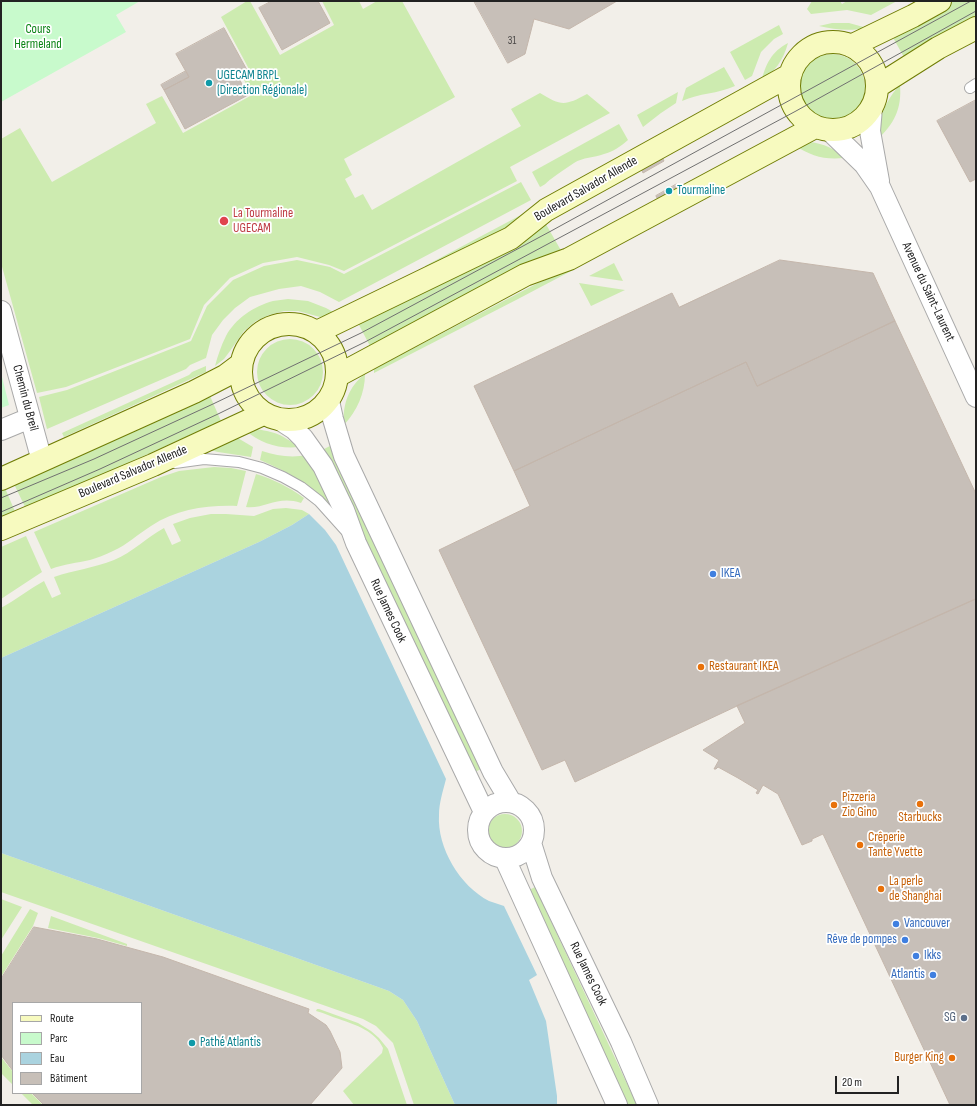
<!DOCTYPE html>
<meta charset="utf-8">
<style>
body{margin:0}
#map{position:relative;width:977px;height:1106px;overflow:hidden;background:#f2efe9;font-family:"Sofia Sans Condensed",sans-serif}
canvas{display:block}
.frame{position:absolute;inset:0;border:2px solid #222;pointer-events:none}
.legend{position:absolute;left:12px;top:1002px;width:130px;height:92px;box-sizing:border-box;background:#fff;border:1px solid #a7a7a7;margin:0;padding:5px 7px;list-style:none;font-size:12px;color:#222}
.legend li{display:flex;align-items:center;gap:8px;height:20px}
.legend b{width:20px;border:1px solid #a7a7a7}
.scale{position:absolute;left:835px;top:1076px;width:64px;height:18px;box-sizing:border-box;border:2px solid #222;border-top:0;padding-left:5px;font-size:12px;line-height:14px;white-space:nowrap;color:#222;-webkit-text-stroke:3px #fff;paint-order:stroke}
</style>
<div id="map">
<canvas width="977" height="1106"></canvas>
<div class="frame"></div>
<ul class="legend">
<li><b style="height:5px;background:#f7fabf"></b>Route</li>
<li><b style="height:11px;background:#c8facc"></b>Parc</li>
<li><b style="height:11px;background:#aad3df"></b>Eau</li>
<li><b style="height:11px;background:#c7bfb8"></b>Bâtiment</li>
</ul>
<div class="scale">20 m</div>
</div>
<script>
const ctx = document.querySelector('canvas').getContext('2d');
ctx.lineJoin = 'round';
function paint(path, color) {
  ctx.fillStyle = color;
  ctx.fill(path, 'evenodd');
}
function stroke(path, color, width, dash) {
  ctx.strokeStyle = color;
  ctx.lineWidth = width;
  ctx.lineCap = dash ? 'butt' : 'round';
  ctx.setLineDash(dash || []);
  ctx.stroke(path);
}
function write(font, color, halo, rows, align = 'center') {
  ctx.font = font + ' "Sofia Sans Condensed",sans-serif';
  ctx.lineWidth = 3.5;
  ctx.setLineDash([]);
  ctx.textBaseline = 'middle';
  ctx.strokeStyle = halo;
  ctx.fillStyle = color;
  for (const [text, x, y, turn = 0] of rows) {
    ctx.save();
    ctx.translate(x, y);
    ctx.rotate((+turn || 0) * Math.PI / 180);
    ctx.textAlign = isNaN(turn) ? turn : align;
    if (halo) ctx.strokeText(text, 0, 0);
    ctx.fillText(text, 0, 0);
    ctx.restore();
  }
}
paint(new Path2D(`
 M247 1H250L280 55 334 25 322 1H359L363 9 377 1H402L455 97 344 159 352 175 345 179 355 198 363 194 372 210 521 126 511 109 540 93C561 106 565 106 587 94L610 113 510 167 517 181 344 271 329 265 297 257 263 263 230 278 204 305 190 339 66 387 37 393 1 263V139L20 128 52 182 156 123 146 104 162 96 183 133 252 95 242 76 250 71 221 17Z
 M812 1H840L842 4 847 1H897L871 15 847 10 811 14 807 9Z
 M951 1H976V20L905 59 891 34Z
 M832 23H849L867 28C851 31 835 30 819 26Z
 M779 25 783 34 774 39 761 52 752 76 745 80 730 52Z
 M788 43C783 61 775 71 761 82 766 64 771 52 788 43Z
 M799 87a33 33 0 1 1 66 0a33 33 0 1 1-66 0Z
 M724 67 735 86C718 94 699 93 682 101L686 88Z
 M900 85C902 109 894 124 877 140 878 134 878 127 880 121 883 108 891 94 900 85Z
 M678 92 676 103 661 113 643 127 637 115Z
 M619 124 628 140C621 146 613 152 604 154 594 158 583 157 574 163 566 168 558 174 551 179 547 182 545 185 540 187L532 172Z
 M810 142C824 144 834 148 844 158 824 160 811 156 794 145Z
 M521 182 531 200 339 302 320 292 301 286 279 289 250 297 235 308 223 320 212 335 206 358 190 365 186 369 47 429 39 397 67 390 191 341 207 306 233 280 264 266 297 260 330 267 344 274Z
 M536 207 505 229 427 270 425 266Z
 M543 219 563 254 371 348 358 323Z
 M614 263 623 281 589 276Z
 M572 268 573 270 518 299 374 373V369L538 283Z
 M579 283 625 290 591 306Z
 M288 299 308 301 326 308 337 314 320 317 298 311H284L269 315 256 321 244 331 230 351 224 359 215 366C218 355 221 346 226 336 235 319 254 306 273 301 278 300 283 300 288 299Z
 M257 372a33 33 0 1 1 66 0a33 33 0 1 1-66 0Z
 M206 366V372L64 437 62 433 189 375 192 372Z
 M365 374C365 393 357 411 344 425 342 405 349 386 365 374Z
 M210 396 221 421 26 509 14 484Z
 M253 429C275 431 282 435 299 447 279 449 261 444 245 430Z
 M236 437 253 447 251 457 218 452 206 449Z
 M330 446 481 769 473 773 322 450Z
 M262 451C277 456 292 458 307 455L335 511C314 487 289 472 260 460Z
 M214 467 231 468 246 471 237 506C207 505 177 509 151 526 138 534 127 545 113 551 105 555 97 558 90 560 77 563 64 564 51 569L34 532 161 477 179 471Z
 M256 474C273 479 289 487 304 498L301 503C278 495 266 509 246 507Z
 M5 488 16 514 1 520V490Z
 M286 508 302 510 309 514 292 525 259 542 1 658V608C16 600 29 589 44 581L52 598 61 594 54 577C74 570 94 568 114 560 133 552 147 537 164 528L172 545 181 541 173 524 190 518 211 514H226L254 516 273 509Z
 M26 536 42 572 1 599V547Z
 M488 831a17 17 0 1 1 34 0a17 17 0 1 1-34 0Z
 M1 853 364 982 389 991 403 1000 417 1021 455 1105H414L393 1043 376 1026 363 1019 1 892Z
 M535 887 637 1105H627L527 891Z
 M1 899 22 907 1 940Z
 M30 909 38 913 33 926 1 977V956Z
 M51 916 127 944V946L98 938 48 928Z
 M317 1009H319L358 1023 371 1031 379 1038 388 1049 407 1105H354L343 1091 382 1053 383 1048C375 1031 356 1025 339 1019 332 1017 324 1013 316 1011Z
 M1 1057 13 1072V1085L1 1073Z
 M21 1093H31L43 1105H33Z`), '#cdebb0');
paint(new Path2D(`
 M1 1H140L116 15 126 32 1 102Z
 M1 373 9 405 1 408Z`), '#c8facc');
paint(new Path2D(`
 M309 514 325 530 336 545 446 779C443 791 439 803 439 815 437 848 460 886 489 901 494 903 499 904 504 906L537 975 529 980 546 1021 557 1096V1105H455L417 1021 403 1000 389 991 364 982 1 853V658L259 542 292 525Z`), '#aad3df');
const building = new Path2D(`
 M272 1H318L330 23 282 50 259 8Z
 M474 1H617L569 29 534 19 525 54 508 63Z
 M224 28 247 70 237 75 248 95 185 129 164 90 189 77 176 54Z
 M186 71 189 77 164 90 161 85Z
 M976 100V179L970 182 937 121Z
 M662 157 664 161 643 173 641 168Z
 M677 184 680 188 658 200 656 196Z
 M780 260 873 273 895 321 757 386 746 362 514 471 474 386 672 293 679 307Z
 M895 321 976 494V599L737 706 575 782 565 760 542 770 439 550 530 506 514 471 746 362 757 386Z
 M976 599V1105H950L823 834 812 839V841L802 845 778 794 763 785 758 794 756 793 758 790 738 778 718 767 716 769H714L719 760 703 750 745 723 737 706Z
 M34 927 97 939 163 957 309 1009 308 1013 326 1025 330 1031 340 1052 342 1068 310 1105H44L32 1093H141V1003H13V1071L1 1055V979Z`);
paint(building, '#c7bfb8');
stroke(building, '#c4b6ab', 1);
const lane = new Path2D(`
 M970 88 976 84
 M175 463 204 459 239 462 262 468 283 477 301 487 319 501 345 530`);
const street = new Path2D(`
 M872 108 870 131 879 181
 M830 131 864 164 880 187 976 397
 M1 311 42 461
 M329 401 333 419 344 456 493 772 511 802
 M280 420 294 429 303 438 323 466 344 510 356 543 484 812
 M1 430 30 418
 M478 830a28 28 0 1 1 56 0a28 28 0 1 1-56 0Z
 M531 843 542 878 621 1042 648 1105
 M505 859 617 1105`);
const secondary = new Path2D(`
 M789 86a44 44 0 1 1 88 0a44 44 0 1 1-88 0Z
 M851 46 913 16 940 1
 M878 86 938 48 976 28
 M241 372a48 48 0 1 1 96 0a48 48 0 1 1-96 0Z
 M317 332 511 238 546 210 790 75
 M337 376 525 275 569 259 815 127
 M1 479 194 392 225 376 241 364
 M1 529 153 465 263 414`);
stroke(lane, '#a9a9a9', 12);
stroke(street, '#a9a9a9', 22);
stroke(secondary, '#707d05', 24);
stroke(lane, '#fff', 10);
stroke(street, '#fff', 20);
stroke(secondary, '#f7fabf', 22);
stroke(new Path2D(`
 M1 498 94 459 213 404 361 333 551 231 971 1
 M1 512 100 469 218 414 365 342 796 111 976 11`), '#707070', 1);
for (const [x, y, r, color] of [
 [209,83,4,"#0f9aa8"],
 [669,191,4,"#0f9aa8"],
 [224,221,5,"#e0444e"],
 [713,574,4,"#3f7fe0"],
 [701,667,4,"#e8710a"],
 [920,804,4,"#e8710a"],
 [834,805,4,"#e8710a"],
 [860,845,4,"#e8710a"],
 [881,889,4,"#e8710a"],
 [896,924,4,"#3f7fe0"],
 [905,940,4,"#3f7fe0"],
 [916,956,4,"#3f7fe0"],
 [933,975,4,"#3f7fe0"],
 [964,1018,4,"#5c6f8a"],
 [192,1043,4,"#0f9aa8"],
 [952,1058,4,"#e8710a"]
]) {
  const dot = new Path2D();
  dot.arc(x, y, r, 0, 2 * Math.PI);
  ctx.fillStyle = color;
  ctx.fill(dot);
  stroke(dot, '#fff', 1.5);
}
write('11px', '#4b4948', null, [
 ["31",512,41]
]);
write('13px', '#0c8416', '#fff', [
 ["Cours",38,30],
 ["Hermeland",38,45]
]);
write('13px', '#0d838f', '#fff', [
 ["UGECAM BRPL",217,76],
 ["(Direction Régionale)",217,91],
 ["Tourmaline",677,191],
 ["Pathé Atlantis",200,1043]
], 'left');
write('13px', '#222', '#fff', [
 ["Boulevard Salvador Allende",586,189,-30],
 ["Avenue du Saint-Laurent",928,292,65],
 ["Chemin du Breil",25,398,75],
 ["Boulevard Salvador Allende",133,472,-23],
 ["Rue James Cook",388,611,65],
 ["Rue James Cook",588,974,64]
]);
write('13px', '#be3a42', '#fff', [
 ["La Tourmaline",233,214],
 ["UGECAM",233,229]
], 'left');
write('13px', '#366cbe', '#fff', [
 ["IKEA",721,574],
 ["Vancouver",904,924],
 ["Rêve de pompes",897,940,"right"],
 ["Ikks",924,956],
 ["Atlantis",925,975,"right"]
], 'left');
write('13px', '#c56008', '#fff', [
 ["Restaurant IKEA",709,667],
 ["Pizzeria",842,798],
 ["Zio Gino",842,813],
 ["Starbucks",920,818,"center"],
 ["Crêperie",868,838],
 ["Tante Yvette",868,853],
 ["La perle",889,882],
 ["de Shanghai",889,897],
 ["Burger King",944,1058,"right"]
], 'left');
write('13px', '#4e5e75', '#fff', [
 ["SG",956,1018]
], 'right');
</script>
